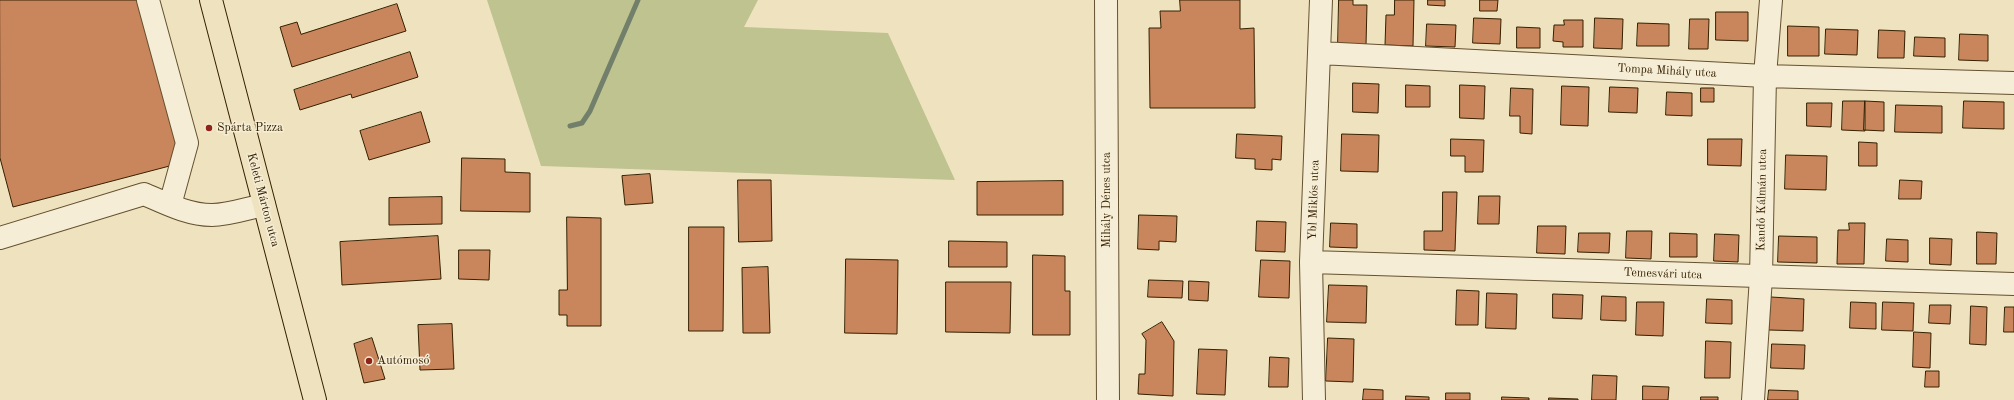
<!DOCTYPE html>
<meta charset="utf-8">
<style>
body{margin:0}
canvas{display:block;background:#efe3bf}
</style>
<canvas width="2014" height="400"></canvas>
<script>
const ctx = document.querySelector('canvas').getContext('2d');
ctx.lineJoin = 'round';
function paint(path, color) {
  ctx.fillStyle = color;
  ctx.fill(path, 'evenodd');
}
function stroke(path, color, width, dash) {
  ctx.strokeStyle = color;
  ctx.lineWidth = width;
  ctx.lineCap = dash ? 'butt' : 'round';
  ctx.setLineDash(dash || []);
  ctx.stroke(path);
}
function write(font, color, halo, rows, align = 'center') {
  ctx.font = font + ' "Old Standard TT",serif';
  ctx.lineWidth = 3;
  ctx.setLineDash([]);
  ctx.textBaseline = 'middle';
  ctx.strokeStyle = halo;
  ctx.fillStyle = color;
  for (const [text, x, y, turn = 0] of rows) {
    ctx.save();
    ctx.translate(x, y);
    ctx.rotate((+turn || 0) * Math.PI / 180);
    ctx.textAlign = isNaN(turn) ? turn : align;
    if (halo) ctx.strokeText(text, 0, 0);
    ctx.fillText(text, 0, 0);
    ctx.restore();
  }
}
paint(new Path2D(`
 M487 0H758L744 27 888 33 955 180 541 166Z`), '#bec38f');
stroke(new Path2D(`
 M570 126 582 123 590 111 638 0`), '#727f6b', 5);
const building = new Path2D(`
 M0 0H138L181 163 13 207 0 158Z
 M1180 0H1240V29L1254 28 1255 108H1150L1149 28H1161L1160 11H1180Z
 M1339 0H1353V5H1367L1366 45 1338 44Z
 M1395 0H1414L1413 46 1385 45 1386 15H1394Z
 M1428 0H1445V6L1428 5Z
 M1480 0H1498L1497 11H1480Z
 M397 4 406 31 292 67 280 27 297 22 301 34Z
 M1716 12H1748V41L1716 40Z
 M1474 18 1501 19 1500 44 1473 43Z
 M1595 18 1623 19 1622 49 1594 48Z
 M1690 19H1709L1708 49H1689Z
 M1564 20H1583V47H1563V42L1553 41 1554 25H1564Z
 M1638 23 1669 24V46H1637Z
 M1427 24 1456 25 1455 47 1426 46Z
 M1788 26 1819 27V56H1788Z
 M1517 27 1540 28V48H1517Z
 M1826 29 1858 30 1857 55 1825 54Z
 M1879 30 1905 31 1904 58H1878Z
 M1960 34 1988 35V61L1959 60Z
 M1915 37 1945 38V57L1914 56Z
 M410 52 418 77 352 98 351 94 300 110 294 90Z
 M1353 83 1379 84 1378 113 1353 112Z
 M1406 85 1430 86V107H1406Z
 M1460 85 1485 86 1484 119 1460 118Z
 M1562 86 1589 87 1588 126 1561 125Z
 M1610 87 1638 88 1637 113 1609 112Z
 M1511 88 1533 89 1532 134 1520 133V116H1510Z
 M1701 88H1714V102H1701Z
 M1667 92 1692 93V116L1666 115Z
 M1843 101H1865V131L1842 130Z
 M1865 101 1884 102V131L1864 130Z
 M1964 101 2004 102V129L1963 128Z
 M1807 103H1832L1831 127 1807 126Z
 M1896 105 1942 106V133L1895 132Z
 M421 112 430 142 369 160 360 131Z
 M1237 134 1282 136 1281 160 1272 159V170L1255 169V159L1236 158Z
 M1342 134 1379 135 1378 172 1341 171Z
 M1451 139 1484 140 1483 172H1465V156H1451Z
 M1708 139H1742L1741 166 1708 165Z
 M1859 142 1877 143V166H1859Z
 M1786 155 1827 156 1826 190 1785 189Z
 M462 158 505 159V172L530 173V212L461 211Z
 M650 174 653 203 625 205 622 176Z
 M738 180H771L772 241 739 242Z
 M1900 180 1922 181 1921 199H1899Z
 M1063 181V215H977V182Z
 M1443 192H1457L1455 251 1424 250V231H1442Z
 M1479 196H1500L1499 224H1478Z
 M442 197V224L389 225V198Z
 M1139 215 1177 216 1176 242 1159 241V250L1138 249Z
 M567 217 601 218V326H567V315H559V290H567Z
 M1257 221 1286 222 1285 252 1256 251Z
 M1331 223 1357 224V248L1330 247Z
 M1849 223H1865L1864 264H1837L1838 230H1849Z
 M1538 226H1566L1565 254 1537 253Z
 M689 227H724L723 331H689Z
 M1627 231H1652L1651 259 1626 258Z
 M1977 232 1997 233 1996 264H1977Z
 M1579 233H1610L1609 253 1578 252Z
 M1670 233 1697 234V257H1670Z
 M1715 234 1739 235 1738 262 1714 261Z
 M438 236 441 279 342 285 340 242Z
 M1779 236 1817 237V263L1778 262Z
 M1930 238 1952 239 1951 265 1930 264Z
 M1887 239 1908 240V262L1886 261Z
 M949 241 1007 242V267H949Z
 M459 250H490L489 280 459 279Z
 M1033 255 1065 256V291H1070V335H1033Z
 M846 259 898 260 897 334 845 333Z
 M1261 260 1290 261 1289 298 1259 297Z
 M768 267 770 333H743L742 268Z
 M1149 280 1183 281 1182 298 1148 297Z
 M1189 281 1209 282 1208 301 1189 300Z
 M946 282H1011L1010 333 946 332Z
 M1329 285 1367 286 1366 323 1327 322Z
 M1457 290 1479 291 1478 325H1456Z
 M1487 293 1517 294 1516 329 1486 328Z
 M1553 294 1583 295 1582 319 1553 318Z
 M1602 296 1626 297V321L1601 320Z
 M1771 297 1804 299 1803 331 1769 330Z
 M1707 299 1732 300V324L1706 323Z
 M1637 302H1664L1663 336 1636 335Z
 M1851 302 1876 303V329L1850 328Z
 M1883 302 1914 303 1913 331 1882 330Z
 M1930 305H1951L1950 324 1929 323Z
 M1971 306 1987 307 1986 345 1970 344Z
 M2005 307H2014V332H2004Z
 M1162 322 1174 341 1173 396 1138 394 1139 374H1145L1146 340 1142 334Z
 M452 324 454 369 420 370 418 325Z
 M1914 332 1931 333 1930 368 1913 367Z
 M372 338 385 379 364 383 354 344Z
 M1328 338 1354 339 1353 382 1326 381Z
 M1706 341 1731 342 1730 378H1705Z
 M1772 344 1805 345 1804 369 1771 368Z
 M1199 349 1227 350 1225 395 1197 394Z
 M1270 357 1289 358 1288 387H1269Z
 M1926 371H1939V387H1925Z
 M1593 375 1617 376 1616 400H1592Z
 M1643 386 1669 387 1668 400H1643Z
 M1364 389 1383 390V400H1363Z
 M1769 390 1798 391V400H1768Z
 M1446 393H1470V400H1446Z
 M1406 396 1429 397V400H1406Z
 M1502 397 1529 398V400H1502Z
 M1701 397H1718V400H1701Z
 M1549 398 1578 399V400H1549Z`);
paint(building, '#c9855c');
stroke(building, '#352000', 1);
const minor = new Path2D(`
 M148 0 187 143 170 205
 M1106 0 1108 400
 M1320 53 1765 76 2014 83
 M0 238 144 194C165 203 188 215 212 215 229 215 248 208 264 205
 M1311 262 2014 284
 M1314 400 1311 262 1321 0
 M1753 400 1761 277 1765 76 1771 0`);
const major = new Path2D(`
 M211 0 315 400`);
stroke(minor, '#645130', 24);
stroke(major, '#352000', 24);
stroke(minor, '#f5edd5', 22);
stroke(major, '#efe3bf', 22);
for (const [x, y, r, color] of [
 [209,128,4,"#8f2418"],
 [369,361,4,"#8f2418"]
]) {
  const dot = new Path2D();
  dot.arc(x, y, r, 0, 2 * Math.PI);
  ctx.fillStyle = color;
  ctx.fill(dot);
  stroke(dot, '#f5edd5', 1.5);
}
write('12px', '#352000', '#f5edd5', [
 ["Tompa Mihály utca",1667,71,3],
 ["Keleti Márton utca",263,200,75],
 ["Mihály Dénes utca",1107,200,-90],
 ["Ybl Miklós utca",1314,200,-88],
 ["Kandó Kálmán utca",1762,200,-89],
 ["Temesvári utca",1663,274,2]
]);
write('12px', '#352000', '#f5edd5', [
 ["Spárta Pizza",217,128],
 ["Autómosó",377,361]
], 'left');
</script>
